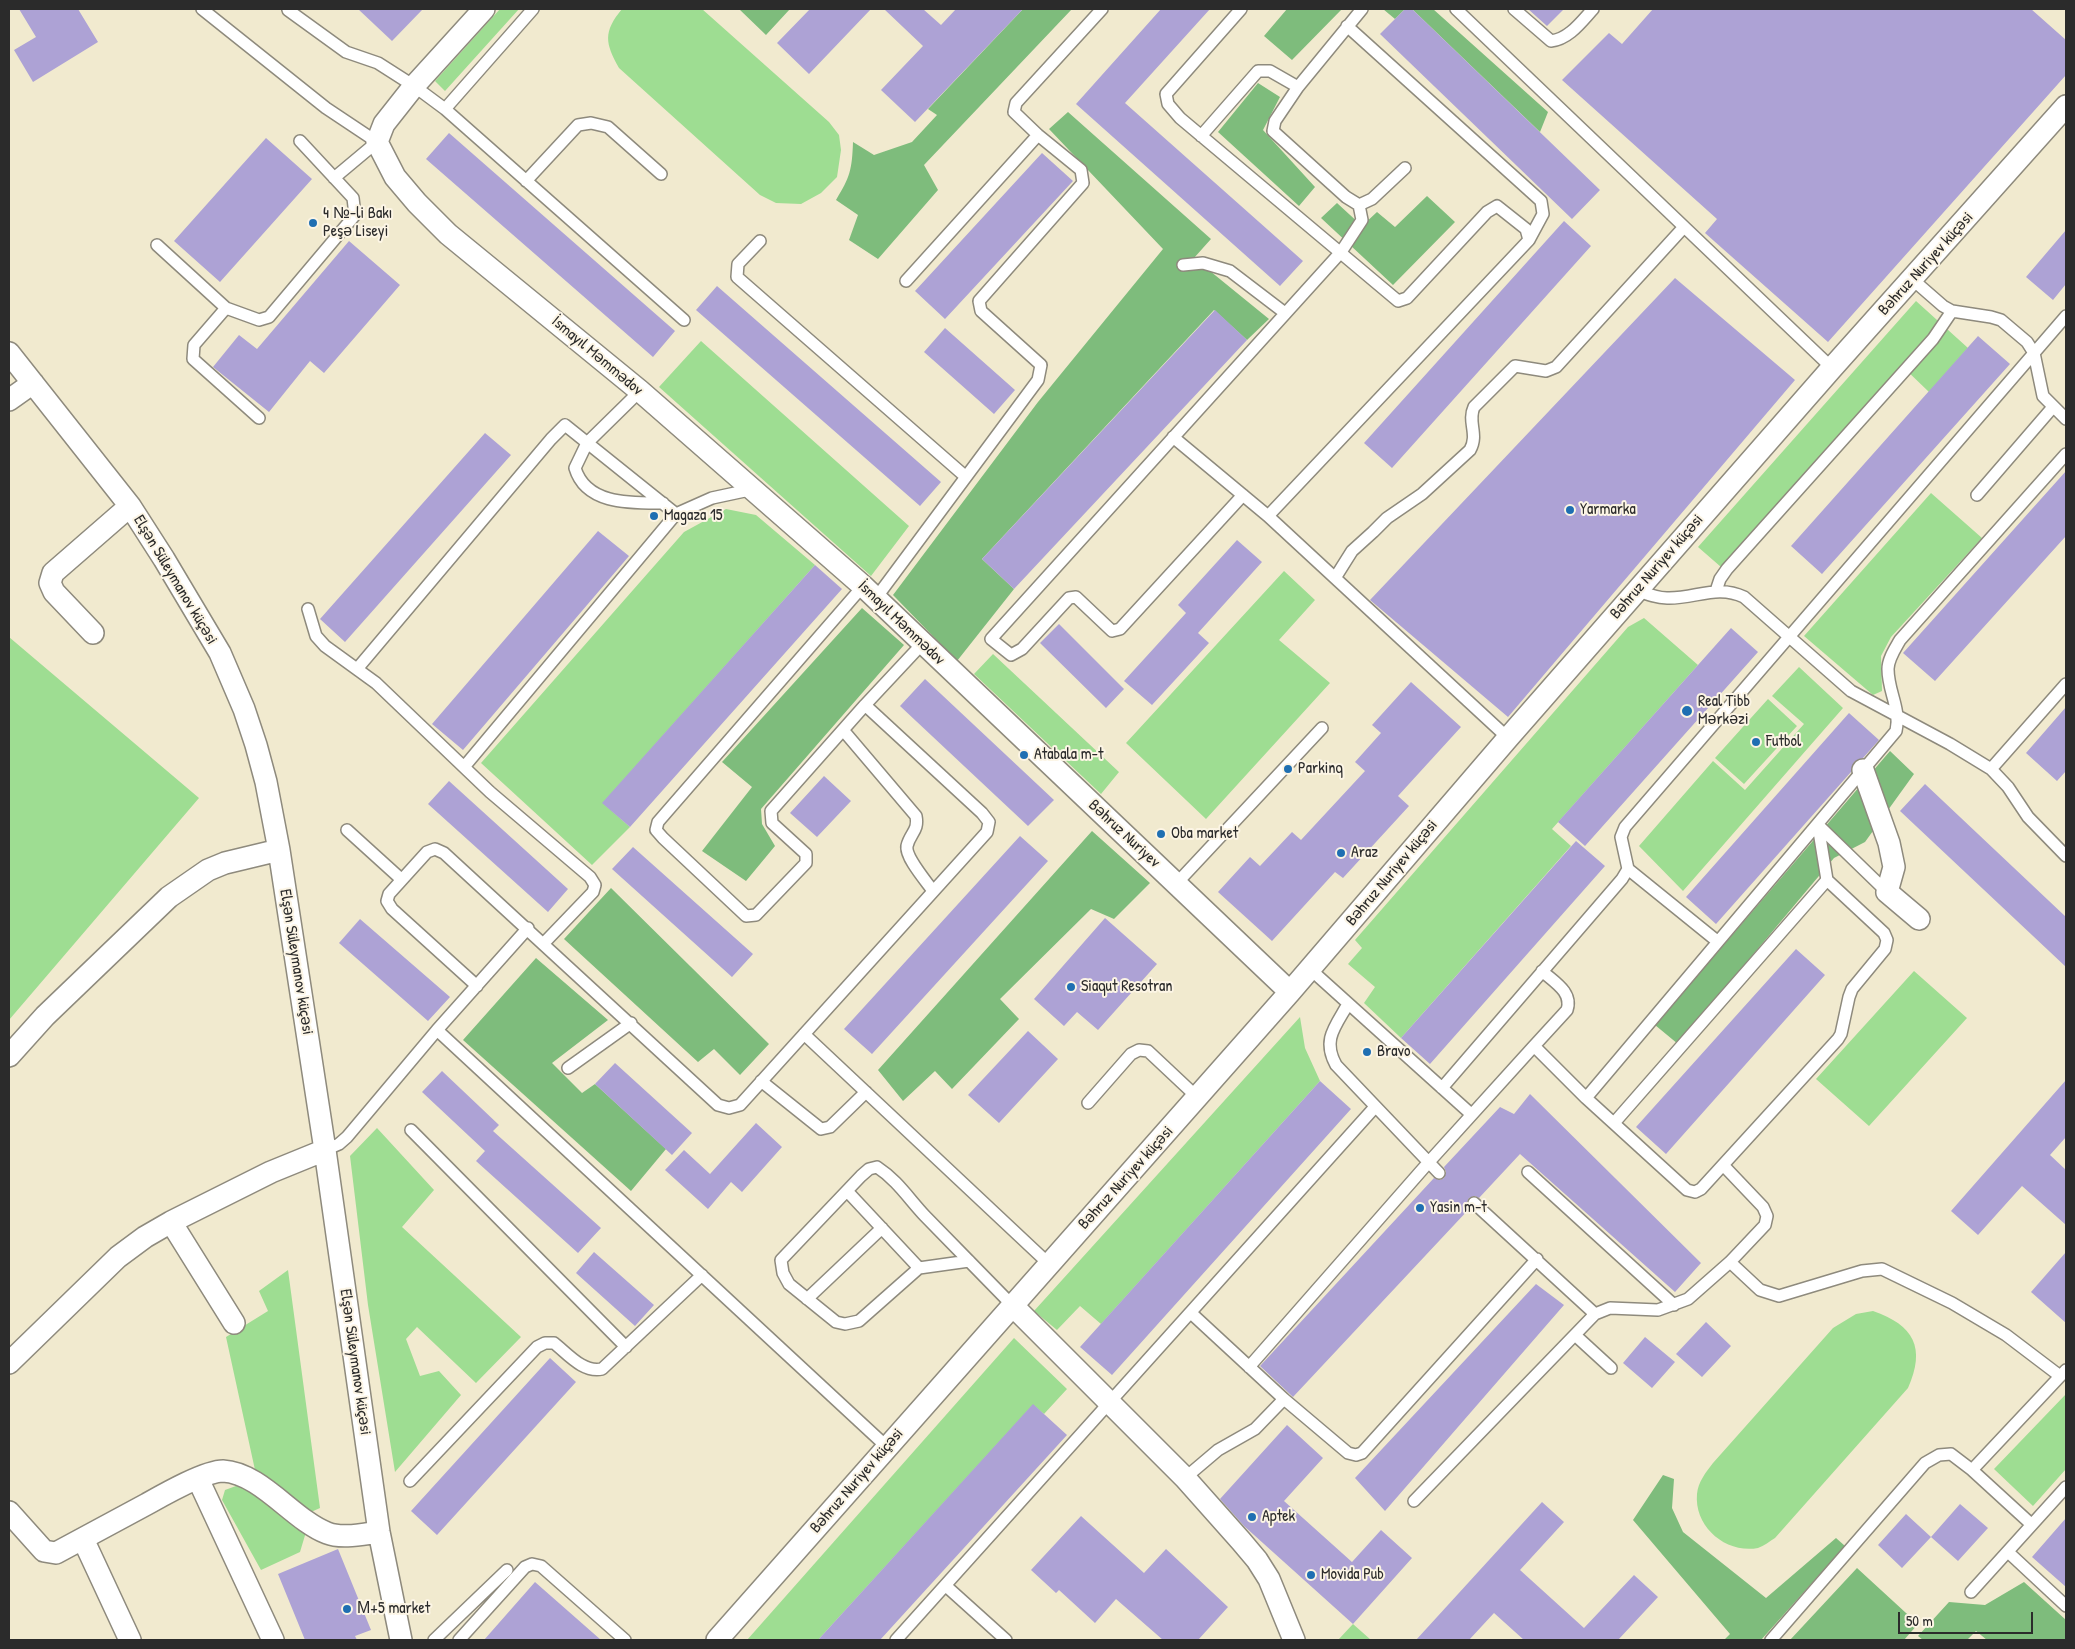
<!DOCTYPE html>
<meta charset="utf-8">
<style>
body{margin:0}
#map{position:relative;width:2075px;height:1649px;overflow:hidden;background:#f1eacf;font-family:"Patrick Hand",sans-serif}
canvas{display:block}
.frame{position:absolute;inset:0;border:10px solid #2b2b2b;pointer-events:none}
.scale{position:absolute;left:1898px;top:1612px;width:135px;height:22px;box-sizing:border-box;border:2px solid #2b2b2b;border-top:0;padding-left:6px;font-size:15px;line-height:18px;white-space:nowrap;color:#2b2b2b;-webkit-text-stroke:4px #fcf5e5;paint-order:stroke}
</style>
<div id="map">
<canvas width="2075" height="1649"></canvas>
<div class="frame"></div>
<div class="scale">50 m</div>
</div>
<script>
const ctx = document.querySelector('canvas').getContext('2d');
ctx.lineJoin = 'round';
function paint(path, color) {
  ctx.fillStyle = color;
  ctx.fill(path, 'evenodd');
}
function stroke(path, color, width, dash) {
  ctx.strokeStyle = color;
  ctx.lineWidth = width;
  ctx.lineCap = dash ? 'butt' : 'round';
  ctx.setLineDash(dash || []);
  ctx.stroke(path);
}
function write(font, color, halo, rows, align = 'center') {
  ctx.font = font + ' "Patrick Hand",sans-serif';
  ctx.lineWidth = 4;
  ctx.setLineDash([]);
  ctx.textBaseline = 'middle';
  ctx.strokeStyle = halo;
  ctx.fillStyle = color;
  for (const [text, x, y, turn = 0] of rows) {
    ctx.save();
    ctx.translate(x, y);
    ctx.rotate((+turn || 0) * Math.PI / 180);
    ctx.textAlign = isNaN(turn) ? turn : align;
    if (halo) ctx.strokeText(text, 0, 0);
    ctx.fillText(text, 0, 0);
    ctx.restore();
  }
}
paint(new Path2D(`
 M500 9H519L445 91 435 81Z
 M622 9H702L829 122 839 135 841 150 837 177 821 193 801 204 776 203 760 195 619 68C605 43 603 32 622 9Z
 M1916 301 1968 348 1929 392 1903 367 1721 567 1698 547Z
 M701 341 909 526 871 576 659 387Z
 M1931 493 1982 538 1891 637 1881 656 1882 691 1873 695 1804 636Z
 M726 509 756 515 815 565 603 803 630 827 592 865 481 763 684 532Z
 M1284 571 1315 600 1279 640 1330 683 1206 819 1126 743Z
 M1644 618 1698 665 1552 829 1571 846 1401 1038 1364 1003 1375 987 1348 964 1362 948 1355 940 1628 627Z
 M9 637 199 798 9 1020Z
 M993 654 1119 772 1101 794 974 674Z
 M1799 667 1843 708 1683 891 1639 846 1713 761 1745 790 1804 724 1772 696Z
 M1768 699 1797 726 1744 784 1715 758Z
 M1914 971 1967 1018 1869 1126 1816 1079Z
 M1300 1017 1305 1048 1320 1081 1101 1324 1080 1306 1057 1330 1034 1311Z
 M377 1128 434 1190 402 1227 521 1337 476 1383 417 1327 406 1339 420 1376 439 1371 461 1395 395 1472 368 1305 350 1156Z
 M288 1270 320 1508 311 1512 255 1470 226 1337 268 1311 259 1291Z
 M1873 1311C1914 1325 1926 1348 1908 1388L1775 1538C1770 1541 1764 1546 1758 1548 1726 1554 1694 1527 1697 1494 1698 1482 1706 1472 1713 1463L1833 1328 1856 1314Z
 M1014 1338 1067 1389 1044 1414 1033 1405 818 1640H747Z
 M2066 1394V1469L2033 1506 1994 1469Z
 M236 1486 246 1489 306 1532 300 1552 261 1570 222 1500 225 1490Z
 M1353 1624 1371 1640H1338Z`), '#9edd92');
paint(new Path2D(`
 M739 9H790L766 35Z
 M1023 9H1072L924 165 938 190 878 259 849 240 858 215 836 200C850 177 852 170 853 142L874 155 912 142 937 115 928 109Z
 M1287 9H1342L1292 60 1264 36Z
 M1383 9H1405L1395 19Z
 M1412 9H1433L1548 112 1540 132Z
 M1258 83 1280 97 1263 130 1315 187 1299 206 1218 132Z
 M1068 112 1211 239 1194 258 1269 319 1247 340 1214 310 982 559 1014 589 957 661 893 595 1038 402 1163 249 1049 129Z
 M1427 196 1455 222 1393 285 1321 218 1337 203 1362 226 1377 212 1395 227Z
 M862 608 904 645 761 809 762 824 775 846 746 881 702 851 752 787 722 762Z
 M1890 751 1914 774 1865 842 1834 858 1678 1044 1655 1025Z
 M1092 831 1150 883 1114 919 1091 909 1000 999 1019 1019 952 1089 935 1071 903 1101 878 1070Z
 M611 888 769 1044 740 1075 714 1049 698 1062 564 939Z
 M536 958 608 1020 552 1063 582 1093 595 1084 666 1149 631 1191 463 1040Z
 M1663 1475 1674 1479 1672 1508 1683 1532 1766 1598 1836 1538 1845 1546 1761 1640H1724L1730 1634 1633 1520Z
 M1857 1568 1918 1624 1904 1640H1790Z
 M2024 1582 2066 1620V1640H1987L1976 1631 1967 1640H1923L1918 1636 1949 1602 1985 1605Z`), '#7ebc7c');
paint(new Path2D(`
 M19 9H78L98 42 33 82 14 50 36 37Z
 M358 9H423L392 41Z
 M810 9H871L809 74 777 43Z
 M884 9H923L941 25 956 9H1023L915 122 881 90 923 46Z
 M1161 9H1210L1125 103 1303 261 1280 286 1076 104Z
 M1405 9H1412L1600 190 1572 219 1380 34Z
 M1528 9H1564L1547 26Z
 M1653 9H2031L2066 40V75L1828 342 1705 233 1717 219 1562 80 1609 33 1622 44Z
 M449 133 675 331 653 357 426 159Z
 M266 138 312 179 220 282 174 241Z
 M1042 153 1073 181 945 319 915 291Z
 M1564 221 1591 246 1392 468 1364 443Z
 M2066 230V284L2053 300 2026 277Z
 M349 241 400 285 324 373 310 361 269 412 213 367 239 335 257 349Z
 M1675 278 1795 380 1508 717 1370 600Z
 M717 286 941 482 920 506 696 310Z
 M1215 310 1247 340 1014 589 982 559Z
 M945 328 1015 390 994 414 924 352Z
 M1978 336 2010 364 1822 574 1791 546Z
 M485 433 511 455 345 642 320 619Z
 M2066 471V536L1935 681 1903 653Z
 M598 531 629 556 463 750 432 724Z
 M1237 540 1262 562 1198 633 1209 643 1152 705 1124 681 1186 613 1178 605Z
 M815 565 842 589 630 827 602 803Z
 M1059 624 1124 689 1106 708 1040 643Z
 M1731 628 1758 652 1585 846 1558 822Z
 M925 679 1054 800 1028 826 900 706Z
 M1411 682 1461 727 1398 796 1409 806 1343 878 1335 872 1272 941 1218 892 1250 857 1260 866 1292 832 1301 840 1365 771 1355 762 1381 733 1372 725Z
 M2066 707V771L2057 781 2026 753Z
 M1849 713 1879 740 1863 758 1854 762 1851 772 1716 924 1686 897Z
 M824 776 851 801 817 837 790 813Z
 M449 781 568 889 548 912 428 804Z
 M1925 784 2066 917V967L1900 811Z
 M1020 836 1048 861 872 1054 844 1029Z
 M1576 841 1605 866 1430 1064 1401 1038Z
 M633 847 753 954 732 977 612 869Z
 M1105 918 1157 964 1098 1030 1077 1012 1064 1026 1034 999Z
 M360 919 450 997 428 1021 339 943Z
 M1796 949 1825 975 1666 1154 1636 1127Z
 M1028 1031 1058 1059 999 1123 968 1095Z
 M615 1063 692 1133 672 1155 595 1084Z
 M442 1071 499 1125 493 1131 601 1228 578 1253 476 1161 485 1151 422 1092Z
 M2066 1080V1137L2050 1155 2066 1170V1225L2022 1186 1978 1235 1951 1211Z
 M1320 1081 1351 1109 1112 1375 1080 1347Z
 M1530 1094 1701 1263 1675 1292 1520 1154 1479 1198 1475 1196 1469 1198 1467 1202 1469 1209 1293 1397 1260 1366 1434 1178 1440 1180 1444 1178 1446 1172 1444 1167 1500 1107 1514 1114Z
 M756 1123 782 1147 742 1192 731 1182 708 1209 665 1170 684 1150 710 1174Z
 M594 1252 654 1305 635 1326 576 1273Z
 M2066 1252V1323L2031 1292Z
 M1536 1284 1564 1305 1385 1511 1355 1478Z
 M1706 1322 1731 1346 1702 1377 1676 1354Z
 M1645 1337 1675 1362 1652 1388 1623 1363Z
 M550 1358 576 1382 437 1535 411 1511Z
 M1033 1404 1067 1435 880 1640H818Z
 M1287 1425 1323 1458 1284 1501 1352 1562 1381 1530 1412 1558 1353 1624 1244 1526 1220 1499Z
 M1542 1502 1564 1522 1520 1570 1584 1628 1634 1575 1658 1597 1618 1640H1524L1494 1613 1469 1640H1416Z
 M1960 1504 1988 1528 1958 1561 1931 1537Z
 M1906 1514 1931 1537 1902 1568 1878 1545Z
 M1081 1516 1144 1573 1166 1549 1228 1607 1198 1640H1163L1116 1599 1095 1623 1059 1590 1056 1593 1031 1570Z
 M2066 1518V1587L2032 1557Z
 M338 1549 371 1630 355 1636 357 1640H305L278 1574Z
 M535 1582 601 1640H484Z`), '#ada2d5');
const lane = new Path2D(`
 M202 9 326 108 377 142 334 178
 M1241 9 1166 94 1168 104 1180 118 1398 301 1407 298 1487 212 1497 206 1526 229 1529 240 1268 516
 M1456 9 1832 368
 M1514 9 1551 41C1569 39 1581 22 1593 9
 M288 10 346 52 378 63 414 86 445 109 684 320
 M1347 26 1541 201 1543 214 1529 240
 M1298 87 1275 121 1273 131 1346 197 1359 205 1372 199 1405 168
 M445 109 533 9
 M1201 136 1258 71H1270L1298 87 1362 9
 M526 181 578 125 591 123 608 127 661 174
 M760 241 738 264 737 277 966 477
 M157 245 226 308 259 320 269 317 355 215 353 198 300 141
 M1183 265 1203 263 1230 271 1285 313
 M1912 279 1943 306 1952 311 1991 317 2001 320 2027 342 2034 353 2043 396 2066 419
 M906 281 1038 135
 M226 308 194 345 193 359 259 418
 M640 391 587 443 575 468C586 505 631 503 663 503
 M1173 437 1268 516 1508 738
 M1243 495 1120 629 1112 631 1076 597 1069 598 1022 649 1011 655 991 639 1341 252 1362 220 1359 205
 M1977 495 2053 407
 M1335 578 1352 551 1373 532 1387 518 1422 494 1470 450C1479 434 1467 422 1474 407L1515 366 1546 371 1556 367 1684 227
 M863 586 658 822 656 830 663 838 746 916 756 915 806 863V854L772 823 771 811 865 705 923 643
 M1637 590C1647 594 1656 598 1667 598 1695 599 1717 584 1744 597L1851 691 1950 744 1991 769 2008 787 2028 817 2066 856
 M1716 591 1720 579 1727 569 1933 339 1952 311
 M876 598 1038 380 1041 365 981 311 979 301 1083 183 1081 170 1038 135 1014 112 1016 103 1102 9
 M308 609 316 636 325 646 376 683 490 792 590 877 595 885 593 892 544 943
 M357 669 551 439 565 425 676 514
 M843 730 916 816C919 831 910 833 907 846 905 857 926 881 933 891
 M464 767 676 514 712 498 754 489
 M1991 769 2066 684
 M1818 825 1887 892
 M347 830 401 879
 M1628 869 1717 941
 M1176 884 1322 728
 M1310 969 1471 1114
 M477 986 392 909 387 901 389 894 427 852 435 849 444 853 718 1105 729 1108 740 1105 987 832 989 822 982 813 865 705
 M1348 1004C1335 1027 1322 1040 1336 1065L1439 1173
 M437 1030 887 1447
 M804 1034 1049 1264
 M1534 1046 1567 1010C1573 992 1554 982 1542 971
 M568 1068 631 1023
 M761 1081 821 1129 830 1127 866 1092
 M1442 1088 1622 879 1628 869 1621 837 1625 827 2066 316
 M1586 1098 1896 731C1901 708 1888 692 1888 669 1888 659 1895 649 1900 640L2066 454
 M1088 1103 1131 1054 1139 1050 1148 1051 1197 1097
 M1614 1123 1827 880 1818 825
 M411 1130 626 1347
 M325 1150 339 1144 347 1137 437 1030 528 928
 M1528 1172 1674 1305
 M847 1191 919 1268
 M1474 1203 1595 1314
 M969 1261 919 1268 859 1321 845 1324 836 1322 789 1284 783 1273 781 1260 861 1176 869 1169 877 1167C897 1180 909 1199 925 1216 954 1246 983 1275 1012 1305
 M1730 1262 1760 1290 1779 1296 1862 1271 1882 1269 1952 1303 2006 1335 2060 1376
 M807 1299 882 1228
 M1191 1313 1284 1399 1348 1453 1356 1455 1362 1453 1537 1259
 M1575 1335 1611 1368
 M1249 1367 1428 1163 1534 1046 1586 1098 1687 1190 1695 1192 1701 1189 1838 1039 1841 1034 1849 997 1852 989 1885 949 1887 940 1884 933 1827 880
 M1972 1470 2066 1370
 M1185 1478 1218 1450 1255 1429 1284 1399
 M410 1481 537 1347 545 1343H554C568 1354 583 1373 602 1369L702 1275
 M1414 1501 1595 1314 1610 1308 1658 1310 1688 1299 1730 1262 1765 1225 1767 1216 1763 1207 1723 1165
 M2008 1552 2066 1606
 M946 1586 1006 1640
 M1971 1592 2066 1487
 M434 1640 507 1570
 M459 1640 525 1567 532 1564 541 1566 625 1640
 M896 1640 1375 1107
 M1771 1640 1925 1463 1939 1455 1951 1454 1972 1470 2031 1524`);
const street = new Path2D(`
 M484 9 414 86 384 124 377 142 395 177 417 203 448 234 640 391 863 586 1290 992
 M9 353 130 506 164 559 220 653 244 709 256 745 266 782 279 850 325 1150 379 1532 401 1640
 M9 400 33 383
 M93 633 54 592 50 583 53 573 130 506
 M1863 770 1889 843 1894 867 1887 892 1919 919
 M9 1056 45 1016 169 897 208 870 225 863 279 850
 M171 1222 234 1323
 M1012 1305 1185 1478 1241 1541 1257 1560 1269 1579 1294 1640
 M9 1363 118 1257 145 1237 171 1222 271 1172 325 1150
 M198 1479 273 1640
 M9 1512 44 1551 56 1553C86 1537 116 1521 147 1504 163 1495 205 1471 223 1471 261 1473 293 1520 327 1533 342 1539 363 1534 379 1532
 M83 1539 130 1640
 M717 1640 1290 992 1508 738 1832 368 2066 106`);
stroke(lane, '#8e8a7d', 14);
stroke(street, '#8e8a7d', 24);
stroke(lane, '#fff', 11);
stroke(street, '#fff', 21);
for (const [x, y, r, color] of [
 [313,223,5,"#1f6fb2"],
 [1570,510,5,"#1f6fb2"],
 [654,516,5,"#1f6fb2"],
 [1687,711,6,"#1f6fb2"],
 [1756,742,5,"#1f6fb2"],
 [1024,755,5,"#1f6fb2"],
 [1288,769,5,"#1f6fb2"],
 [1161,834,5,"#1f6fb2"],
 [1341,853,5,"#1f6fb2"],
 [1071,987,5,"#1f6fb2"],
 [1367,1052,5,"#1f6fb2"],
 [1420,1208,5,"#1f6fb2"],
 [1252,1517,5,"#1f6fb2"],
 [1311,1575,5,"#1f6fb2"],
 [347,1609,5,"#1f6fb2"]
]) {
  const dot = new Path2D();
  dot.arc(x, y, r, 0, 2 * Math.PI);
  ctx.fillStyle = color;
  ctx.fill(dot);
  stroke(dot, '#fcf5e5', 2);
}
write('16px', '#2b2b2b', '#fcf5e5', [
 ["4 №-li Bakı",323,214],
 ["Peşə Liseyi",323,232],
 ["Yarmarka",1580,510],
 ["Magaza 15",664,516],
 ["Real Tibb",1698,702],
 ["Mərkəzi",1698,720],
 ["Futbol",1766,742],
 ["Atabala m-t",1034,755],
 ["Parkinq",1298,769],
 ["Oba market",1171,834],
 ["Araz",1351,853],
 ["Siaqut Resotran",1081,987],
 ["Bravo",1377,1052],
 ["Yasin m-t",1430,1208],
 ["Aptek",1262,1517],
 ["Movida Pub",1321,1575],
 ["М+5 market",357,1609]
], 'left');
write('16px', '#2b2b2b', '#fcf5e5', [
 ["Bəhruz Nuriyev küçəsi",1926,264,-48],
 ["İsmayıl Məmmədov",597,356,40],
 ["Bəhruz Nuriyev küçəsi",1657,567,-49],
 ["Elşən Süleymanov küçəsi",175,580,59],
 ["İsmayıl Məmmədov",901,623,44],
 ["Bəhruz Nuriyev",1124,834,43],
 ["Bəhruz Nuriyev küçəsi",1392,873,-50],
 ["Elşən Süleymanov küçəsi",296,962,81],
 ["Bəhruz Nuriyev küçəsi",1126,1178,-48],
 ["Elşən Süleymanov küçəsi",355,1362,82],
 ["Bəhruz Nuriyev küçəsi",857,1481,-49]
]);
</script>
